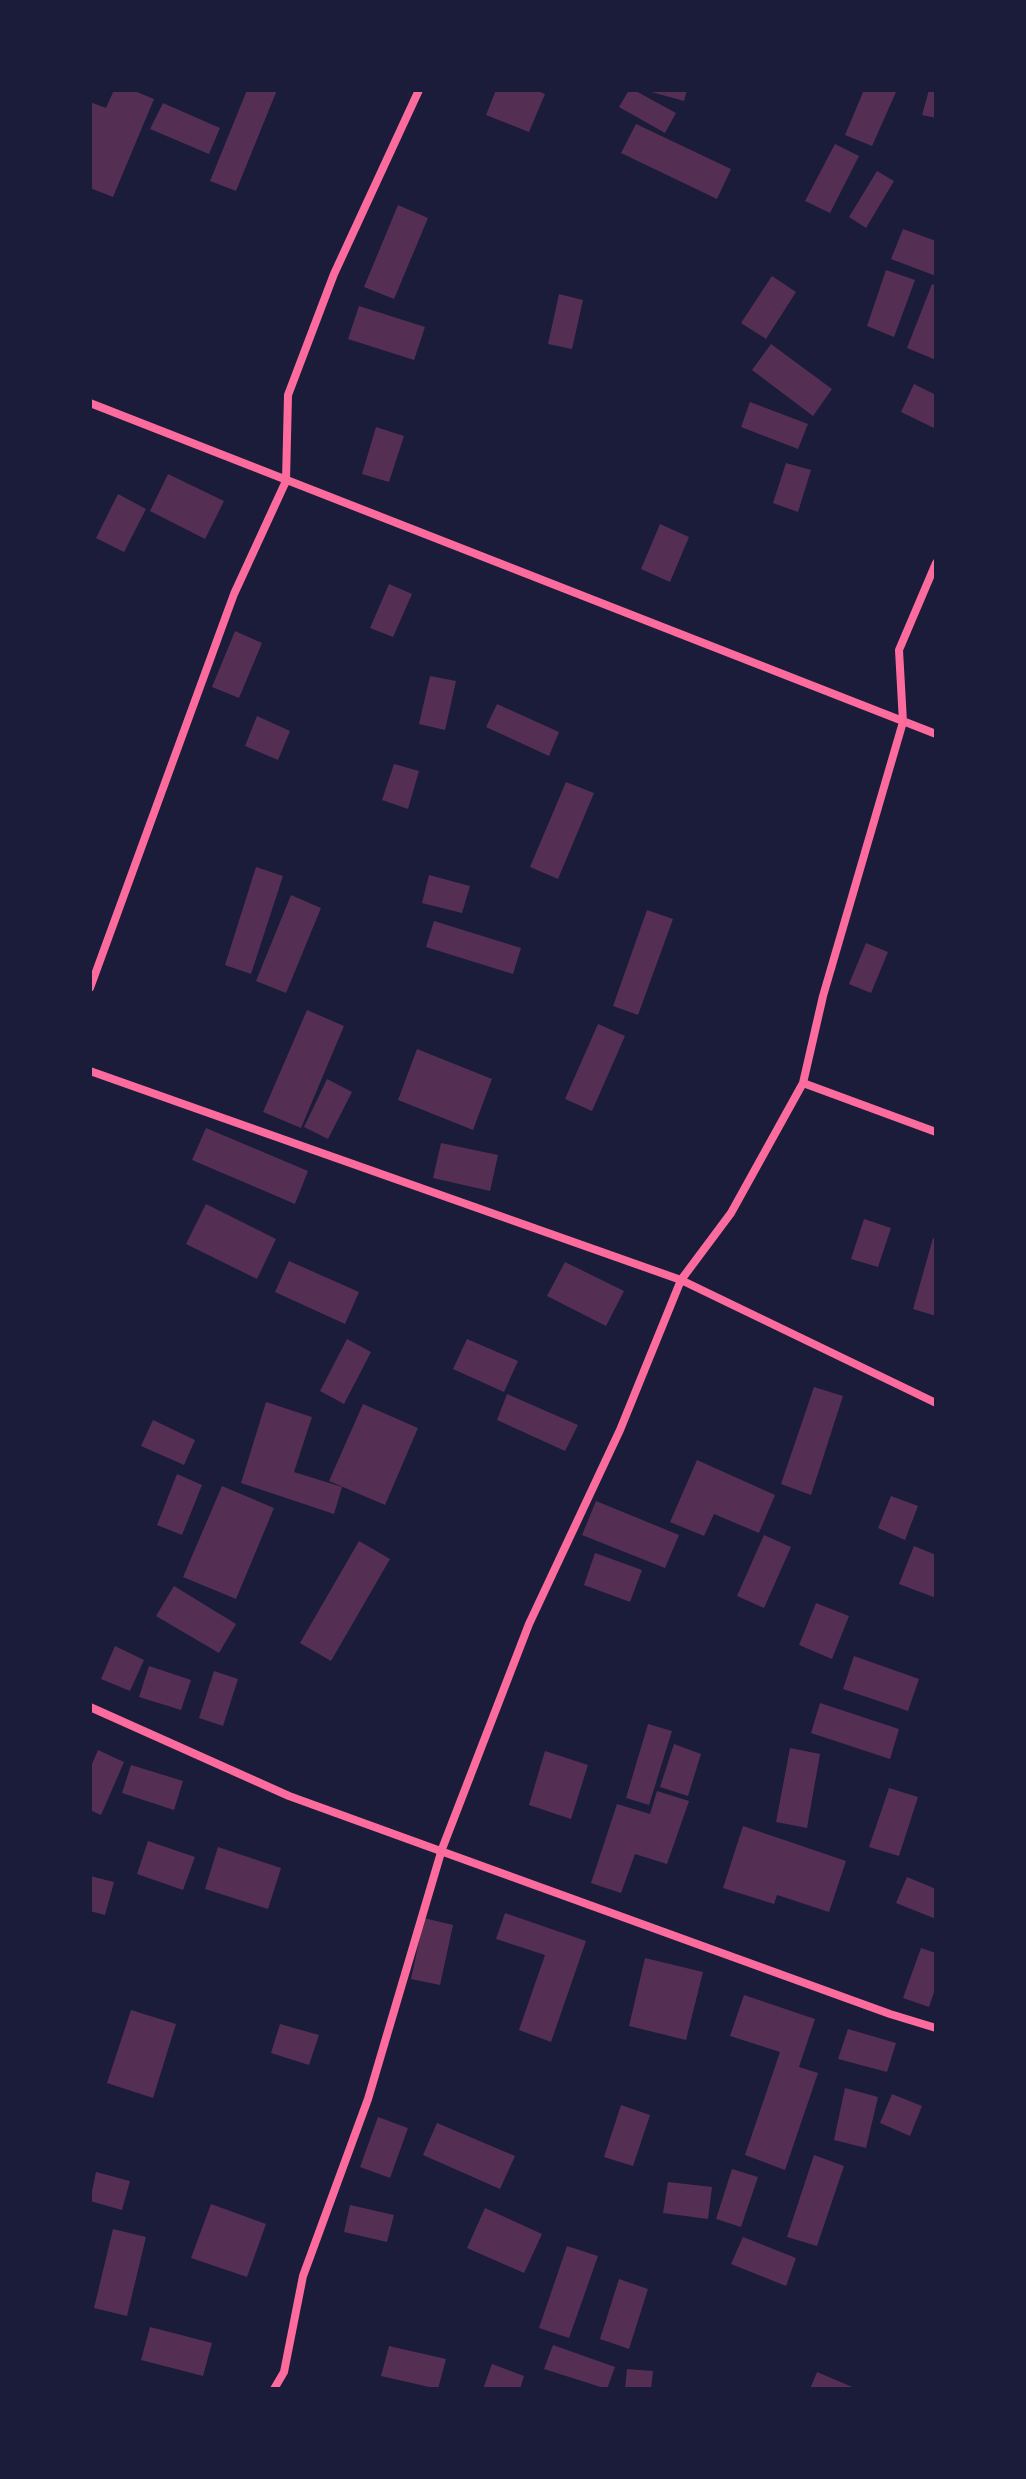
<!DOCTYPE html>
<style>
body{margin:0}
#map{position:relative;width:1026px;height:2479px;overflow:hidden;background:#1b1b3a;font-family:Quicksand,sans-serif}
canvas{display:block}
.frame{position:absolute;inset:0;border:92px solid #1b1b3a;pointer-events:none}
</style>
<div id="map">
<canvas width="1026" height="2479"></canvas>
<div class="frame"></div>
</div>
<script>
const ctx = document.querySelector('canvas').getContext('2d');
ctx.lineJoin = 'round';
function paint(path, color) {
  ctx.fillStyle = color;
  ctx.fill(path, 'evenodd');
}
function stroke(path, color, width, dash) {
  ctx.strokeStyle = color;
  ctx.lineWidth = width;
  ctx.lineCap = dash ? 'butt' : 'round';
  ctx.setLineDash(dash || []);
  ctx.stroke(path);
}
paint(new Path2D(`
 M114 90H132L154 99 113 197 90 188V102L106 108Z
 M247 90H277L236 191 210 181Z
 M496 90H536L545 94 529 132 486 115Z
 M629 90H634L676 113 665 133 619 107Z
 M644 90H687L684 101Z
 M864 90 896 92 872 146 845 135Z
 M929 90H936V118L922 115Z
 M163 103 220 128 209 154 150 129Z
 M636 124 731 169 717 199 621 153Z
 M835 144 859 156 830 213 805 201Z
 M877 171 894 181 866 228 849 217Z
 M398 205 428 218 394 299 364 287Z
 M903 229 936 241V276L891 259Z
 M886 270 915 280 894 337 867 326Z
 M772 276 796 292 766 339 741 323Z
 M932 284 936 286V360L907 348Z
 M559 294 583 300 572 349 548 344Z
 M359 306 425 327 414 360 348 339Z
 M771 344 832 389 813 416 752 370Z
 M914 384 936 395V429L901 412Z
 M750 402 808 424 798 449 741 427Z
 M376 427 404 436 389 482 362 474Z
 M786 463 811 470 798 512 773 503Z
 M168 474 224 501 205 539 150 511Z
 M118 494 146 509 124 552 96 538Z
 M660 524 689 537 670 582 641 569Z
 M389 584 412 594 393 637 370 628Z
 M235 631 262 643 239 698 212 687Z
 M430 676 456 681 445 730 419 724Z
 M497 704 559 732 549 756 486 727Z
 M257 716 290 731 278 760 245 746Z
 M394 764 419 771 408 809 382 800Z
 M566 782 594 793 558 879 530 867Z
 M256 867 283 876 251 974 225 965Z
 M429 875 470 886 462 913 422 903Z
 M291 895 321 908 286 993 256 981Z
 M647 910 673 919 638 1015 613 1006Z
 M434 921 521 948 513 974 426 947Z
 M866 943 888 952 871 993 849 984Z
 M307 1010 344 1026 301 1128 263 1112Z
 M598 1024 625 1036 592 1111 565 1099Z
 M417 1049 492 1079 473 1130 398 1100Z
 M327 1079 352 1092 328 1139 304 1127Z
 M206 1128 308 1171 295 1204 192 1160Z
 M441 1143 498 1155 490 1191 433 1178Z
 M206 1204 276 1239 257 1279 186 1244Z
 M864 1219 891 1228 878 1267 851 1259Z
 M933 1238 936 1239V1316L913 1309Z
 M289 1261 359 1292 345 1324 275 1292Z
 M565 1262 624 1291 606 1326 547 1296Z
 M347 1339 371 1352 344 1404 320 1391Z
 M467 1339 518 1361 504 1392 453 1369Z
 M814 1387 843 1396 811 1495 781 1484Z
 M507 1394 578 1425 565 1451 497 1420Z
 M266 1402 312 1417 294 1472 342 1487 334 1514 241 1483Z
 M363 1404 418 1428 385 1505 329 1481Z
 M153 1420 195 1440 184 1465 141 1446Z
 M697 1460 775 1495 759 1533 714 1514 704 1536 670 1522Z
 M177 1474 202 1485 182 1535 157 1525Z
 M222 1486 274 1508 236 1599 183 1577Z
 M891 1496 918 1506 905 1540 878 1528Z
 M596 1501 679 1535 665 1568 582 1535Z
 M764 1535 791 1547 764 1608 737 1596Z
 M359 1541 390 1559 331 1661 300 1643Z
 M914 1546 936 1555V1598L899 1584Z
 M595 1553 642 1570 630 1602 584 1585Z
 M174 1586 236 1624 219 1653 156 1616Z
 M816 1603 849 1616 832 1659 799 1645Z
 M115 1646 144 1660 130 1691 101 1679Z
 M854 1656 919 1679 908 1711 843 1689Z
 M149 1666 191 1680 181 1710 139 1697Z
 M214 1671 238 1679 223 1726 199 1718Z
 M820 1703 899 1729 890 1759 811 1733Z
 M648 1724 672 1731 649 1805 626 1798Z
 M674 1744 701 1754 688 1796 660 1787Z
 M790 1748 820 1754 807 1828 776 1822Z
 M98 1750 124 1762 101 1815 90 1810V1769Z
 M545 1751 588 1765 571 1819 529 1805Z
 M131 1765 183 1781 174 1810 122 1793Z
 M889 1788 918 1797 899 1856 869 1847Z
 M657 1791 689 1801 667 1864 635 1854 621 1893 591 1883 617 1804 650 1814Z
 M743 1826 846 1861 829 1912 777 1895 774 1904 723 1888Z
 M148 1841 195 1857 183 1890 137 1874Z
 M218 1847 281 1868 268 1909 205 1889Z
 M90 1876 114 1882 105 1915 90 1911Z
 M907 1877 936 1889V1919L896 1903Z
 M505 1913 586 1941 551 2042 519 2030 545 1955 496 1939Z
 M424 1918 453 1925 440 1985 411 1979Z
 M921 1948 936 1953V1986L929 2007 903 1998Z
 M645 1958 703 1972 686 2040 629 2026Z
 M744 1995 815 2019 799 2067 818 2073 785 2170 745 2155 780 2052 730 2036Z
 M131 2010 176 2024 153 2098 107 2083Z
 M280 2024 319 2035 309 2065 271 2053Z
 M848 2029 896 2043 887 2072 838 2059Z
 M845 2088 878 2097 866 2148 834 2140Z
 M892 2094 922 2106 910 2136 880 2123Z
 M621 2105 650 2115 633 2166 604 2157Z
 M378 2117 408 2128 390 2178 360 2167Z
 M437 2123 515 2156 500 2189 423 2155Z
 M814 2155 844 2166 817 2246 787 2237Z
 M732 2169 758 2177 741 2227 716 2219Z
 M96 2172 130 2181 122 2210 90 2201Z
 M668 2182 712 2187 708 2219 663 2213Z
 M211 2204 266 2224 247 2277 191 2258Z
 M350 2205 394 2215 387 2242 344 2232Z
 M485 2208 542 2234 524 2273 467 2248Z
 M113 2229 146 2237 127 2316 94 2308Z
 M743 2237 796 2258 786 2286 731 2264Z
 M567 2246 598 2256 569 2338 539 2328Z
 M619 2279 648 2289 629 2349 600 2339Z
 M150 2327 212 2343 203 2376 141 2360Z
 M553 2345 615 2367 607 2389 544 2369Z
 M389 2346 446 2359 438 2389 381 2376Z
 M492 2364 524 2376 520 2389H483Z
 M627 2369 653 2371 651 2389H625Z
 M817 2372 857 2389H810Z`), '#542f53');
stroke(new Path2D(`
 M90 403 936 734
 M90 988 234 594 286 481 288 395 334 274 419 90
 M90 1071 681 1280 936 1403
 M803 1083 936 1132
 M90 1707 289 1796 890 2014 936 2028
 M274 2389 284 2372 303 2276 368 2099 442 1849 529 1624 620 1430 681 1280 731 1213 803 1083 823 996 903 722 899 650 936 563`), '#ff6b9d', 8);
</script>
